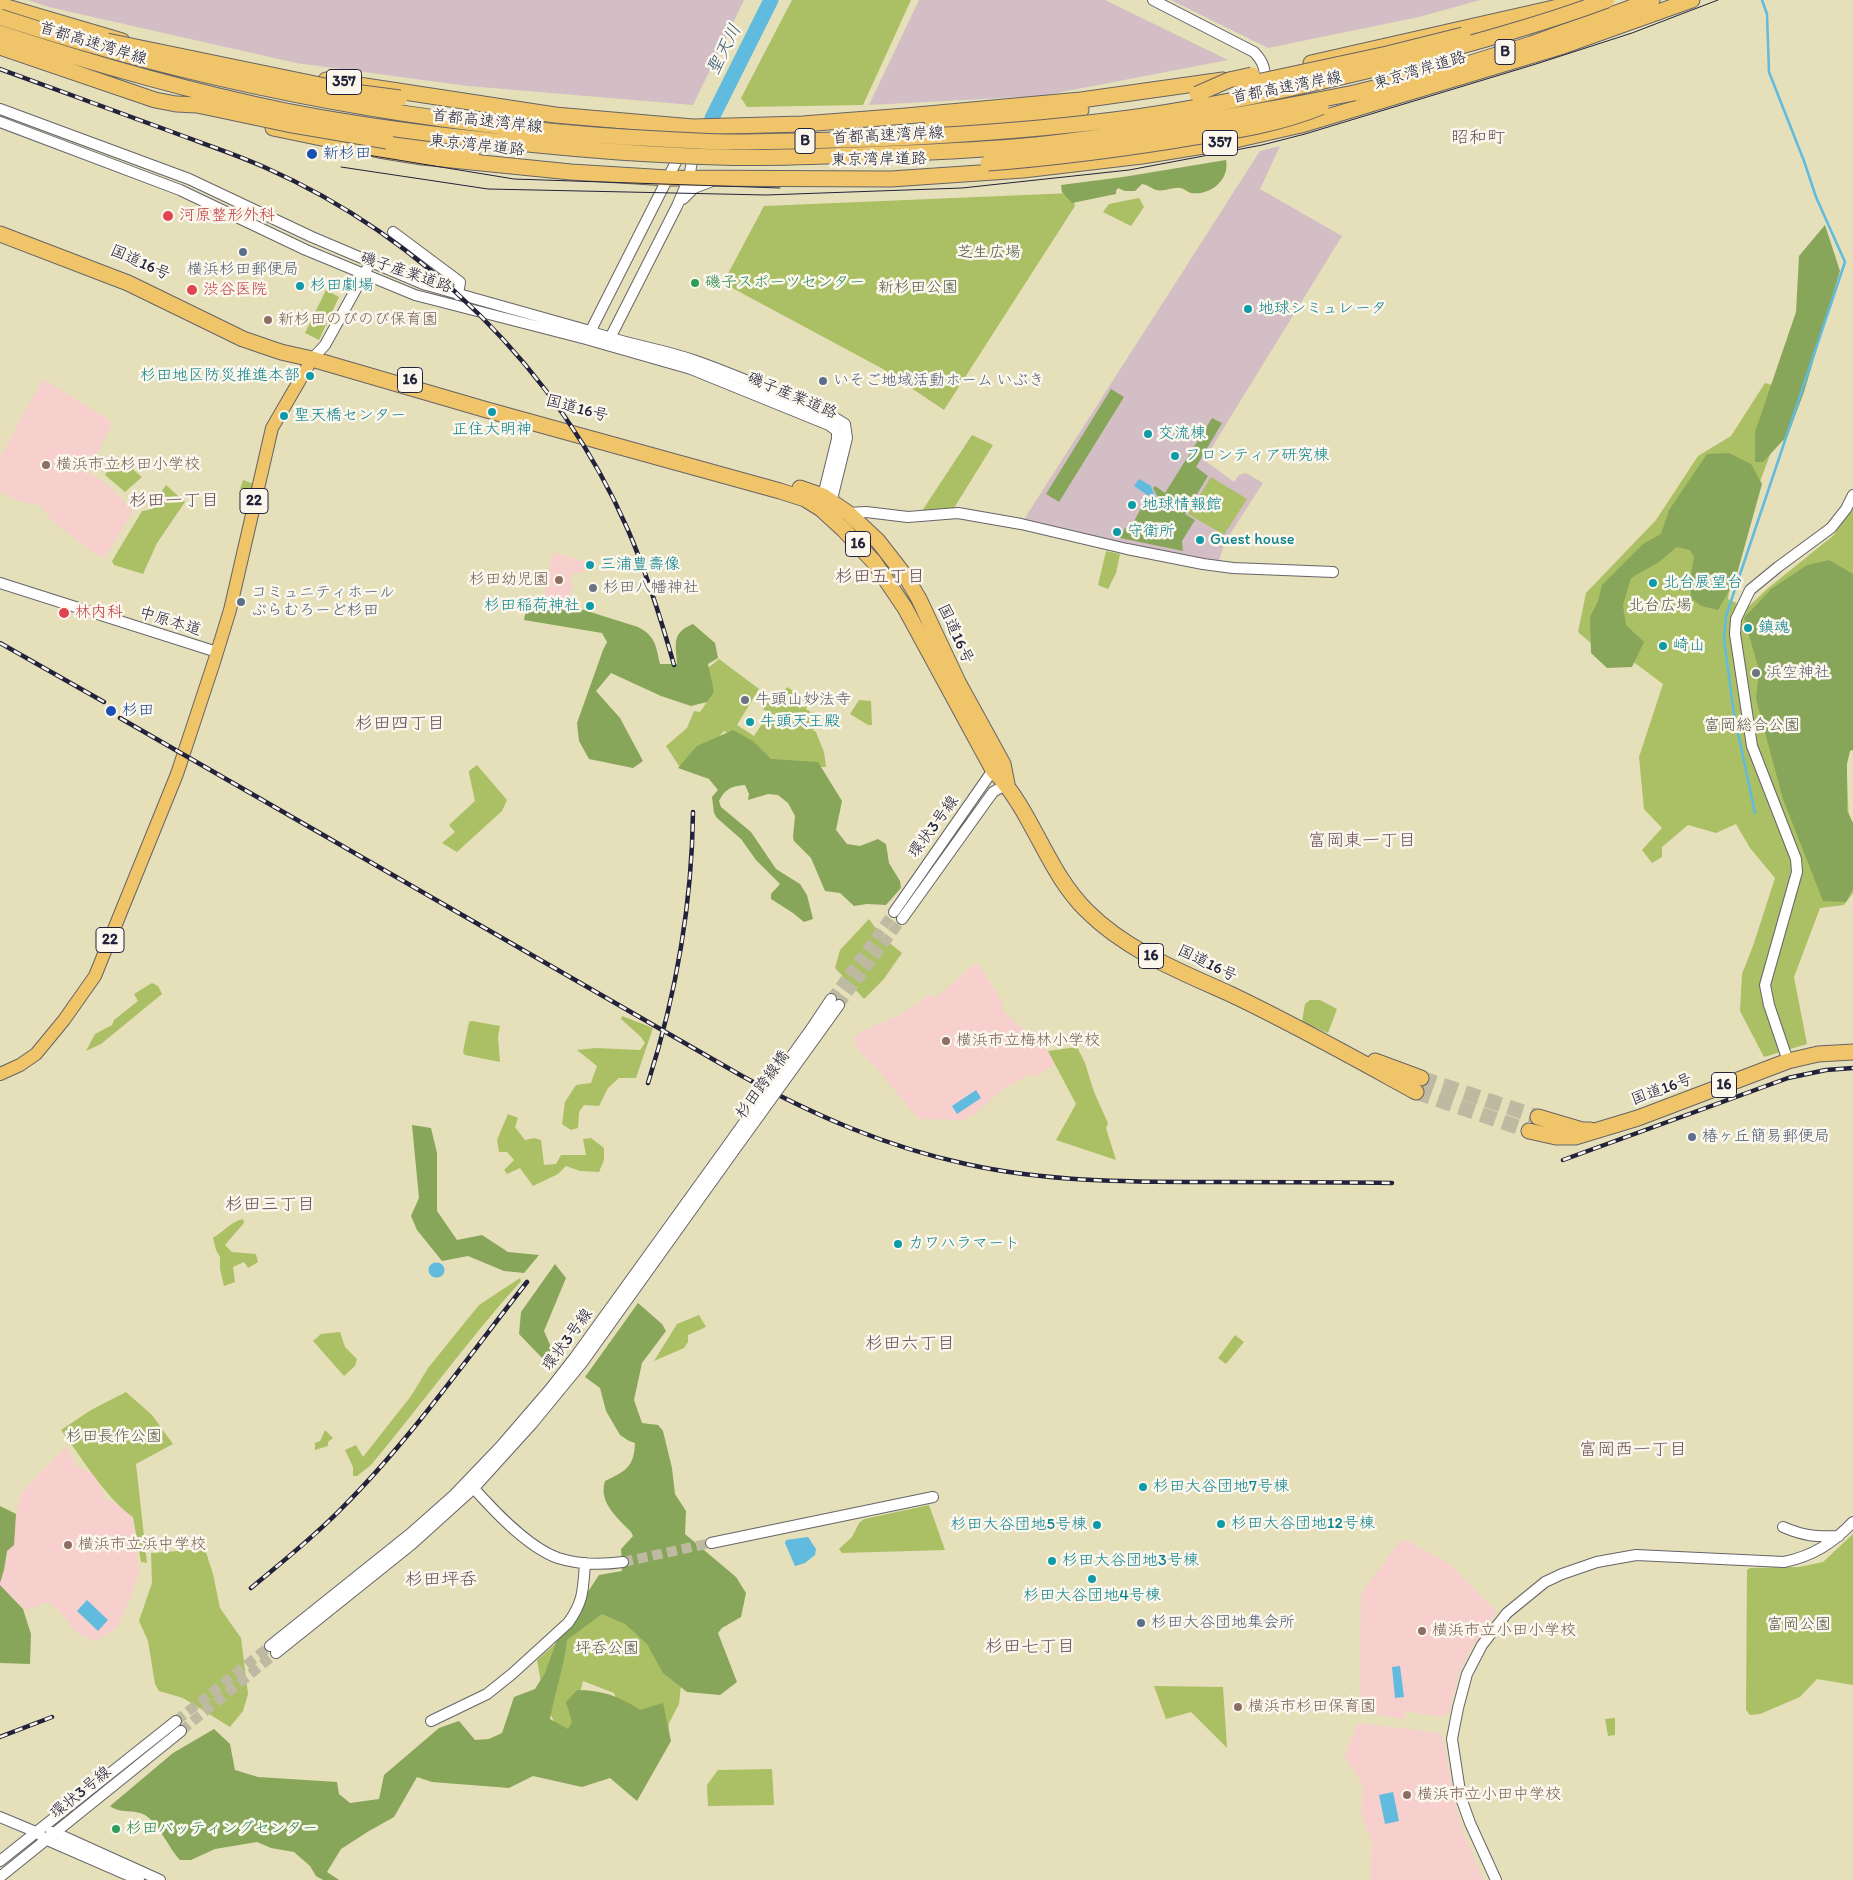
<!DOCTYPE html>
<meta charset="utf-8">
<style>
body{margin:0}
canvas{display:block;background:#e5dfba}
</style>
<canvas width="1853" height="1880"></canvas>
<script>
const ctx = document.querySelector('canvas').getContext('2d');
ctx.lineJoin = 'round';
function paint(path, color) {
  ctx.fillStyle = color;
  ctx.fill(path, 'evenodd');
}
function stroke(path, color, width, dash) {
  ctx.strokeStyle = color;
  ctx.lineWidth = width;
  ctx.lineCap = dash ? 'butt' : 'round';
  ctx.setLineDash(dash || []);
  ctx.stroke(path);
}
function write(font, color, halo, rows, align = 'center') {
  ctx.font = font + ' Itim,"Klee One",sans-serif';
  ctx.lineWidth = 5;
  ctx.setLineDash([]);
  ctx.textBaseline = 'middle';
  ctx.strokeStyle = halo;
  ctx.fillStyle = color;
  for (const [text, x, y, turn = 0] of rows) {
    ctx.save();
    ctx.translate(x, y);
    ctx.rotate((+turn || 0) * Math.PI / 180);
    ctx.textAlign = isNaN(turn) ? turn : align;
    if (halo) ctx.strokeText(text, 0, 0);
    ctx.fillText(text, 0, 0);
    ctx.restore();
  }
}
paint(new Path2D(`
 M43 379 111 421V426L88 472 108 485 133 511 105 558 92 552 50 519 48 514 38 504 25 503 0 492V457Z
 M553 552 587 563 582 574 574 572 569 583 574 585 566 607 544 600Z
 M977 962 1001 1000 1004 1012 1045 1048 1056 1063 1035 1077 1032 1073 1003 1089 971 1117 961 1120 921 1119 916 1116 879 1071 863 1055 855 1044 854 1037 860 1032 901 1015 925 998 927 994 937 997Z
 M66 1447 78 1467 94 1474 105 1499 129 1508 135 1530 139 1575 118 1627 95 1641 77 1633 60 1612 48 1602 26 1610 0 1586V1566L9 1556 0 1548 12 1528 22 1492Z
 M1406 1540 1451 1565 1496 1611V1614L1472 1647 1459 1673 1449 1713 1443 1717 1406 1711 1405 1719 1356 1712 1360 1699 1361 1594 1399 1542Z
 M1358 1723 1439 1733 1443 1738 1455 1806 1465 1836 1484 1880H1370L1372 1842 1361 1814 1363 1785 1344 1756Z`), '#f7d0ce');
paint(new Path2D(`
 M28 0H744L693 105 468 86 296 63 49 7Z
 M919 0H1105L1228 60 1041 96 869 105Z
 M1171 0H1480L1419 17 1268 48Z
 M1280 146 1260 189 1342 236 1204 460 1234 482 1239 475 1246 473 1263 483 1225 542 1218 563 1021 524 1260 151Z`), '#d2bec4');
paint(new Path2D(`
 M792 0H911L863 105 747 107 741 98Z
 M1072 193 1075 206 944 410 883 369 723 283 764 206Z
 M1139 198 1144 207 1131 226 1103 212 1109 204Z
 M326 290 339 297 319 340 305 333Z
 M1765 383 1794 391 1737 543 1728 599 1747 608 1767 589 1834 535 1853 506V746L1846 749 1849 826 1853 827V893L1844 905 1820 908 1794 977 1807 1044 1764 1057 1740 1011 1742 974 1753 946 1775 878 1750 848 1736 824 1716 833 1688 825 1662 847V857L1652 863 1642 850 1662 828 1644 809 1639 757 1663 684 1627 657 1606 656 1578 632 1586 593 1656 520 1698 456 1731 436Z
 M972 435 993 445 954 508 922 511Z
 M118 457 142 477 125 492 105 475Z
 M1211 477 1247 499 1224 535 1188 514Z
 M243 480 254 484 250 493 240 489Z
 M166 485 185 502 157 543 143 574 114 565 112 561 142 511 149 510Z
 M1106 551 1120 554 1116 573 1108 589 1098 585Z
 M719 659 759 689 737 725 754 736 769 713 763 709 767 703 773 706 787 687 809 701 806 709 819 717 813 730 816 732 824 752 826 767 779 765 746 741 724 731 695 761 679 766 666 746 687 728 694 711 700 712 713 693 708 668Z
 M859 700 871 701 872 725H868L850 714Z
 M477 765 507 800 502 811 457 852 442 843 455 832 449 825 475 801 469 773V771Z
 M869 919 882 937 902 953 883 980 864 999 835 968 840 950Z
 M152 983 158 986 162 994 101 1044 86 1051 95 1034 112 1025 114 1020 138 1001 134 994Z
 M1310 1000H1320L1337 1009 1328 1033 1302 1022 1305 1004Z
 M622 1016 653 1028 636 1078H619L608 1088 599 1106 584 1105 579 1112 578 1128 571 1130 562 1124 565 1102 576 1085 591 1083 597 1066 577 1050 596 1048 640 1050 645 1043 641 1037 621 1019Z
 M472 1021 500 1026 498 1037 500 1062 465 1055 463 1052 469 1022Z
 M1077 1047 1085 1063 1094 1092 1108 1123 1106 1128 1116 1160 1056 1140 1076 1104 1048 1051Z
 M508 1114 518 1118 515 1127 525 1140 534 1138 541 1140 544 1165 556 1164 561 1155H586L583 1139 591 1138 604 1148V1160L599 1172 580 1171 566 1166 558 1174 533 1186 520 1168 507 1174 504 1170 514 1160 507 1152H499L497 1140Z
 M243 1219 244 1223 225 1245 232 1252 256 1254 258 1262 248 1268 244 1262 233 1267 235 1282 224 1286 220 1269V1257L216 1250 213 1238C223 1232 232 1221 243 1219Z
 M520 1278 521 1281C468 1340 422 1404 371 1465L357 1476H353V1467L345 1450 356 1445 363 1457 411 1396 428 1368 479 1305Z
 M699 1315 706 1327 688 1335V1342L684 1348 654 1361 677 1324Z
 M340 1332 345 1347 357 1359 355 1366 344 1376 313 1341 321 1334Z
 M1235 1335 1244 1342 1226 1364 1218 1358Z
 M126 1392 152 1415 173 1444 136 1464 147 1563 141 1562 133 1517C104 1496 83 1459 61 1430L91 1410Z
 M325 1430 333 1438 328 1442V1446L315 1450V1443L320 1441Z
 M929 1505 945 1550 842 1553 839 1549 852 1537 859 1523 864 1519Z
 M1853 1534V1685L1817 1679 1800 1697 1760 1714 1750 1715 1746 1710 1747 1570 1750 1568 1799 1567 1823 1562Z
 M205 1549 213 1574 220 1608 241 1638 248 1694 243 1711 230 1727 183 1698 159 1691 155 1684 148 1641 139 1621 152 1583 151 1553Z
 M594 1596 626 1615 681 1685 679 1704 669 1723 667 1748 629 1730 614 1693 583 1681 580 1693 585 1724 560 1734 544 1701 537 1660 571 1630Z
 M1154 1686 1223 1687 1227 1748 1191 1712 1166 1719Z
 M1615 1718V1735L1608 1736 1605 1719Z
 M772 1769 774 1805 708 1806 707 1785 718 1770Z`), '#abc065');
paint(new Path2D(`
 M1226 160C1230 180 1210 196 1191 193 1187 192 1184 188 1180 188 1173 187 1164 192 1156 190 1151 188 1148 185 1142 184L1135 191H1125L1118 188 1116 191V194L1072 203 1062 192 1061 185 1123 177Z
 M1825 225 1840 271 1804 392 1788 435 1763 462H1755V432L1796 312 1799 256Z
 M1111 389 1124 397 1059 502 1046 494Z
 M1212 418 1222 423 1196 467 1208 476 1185 514 1195 520 1182 541 1183 551 1120 538 1125 528 1130 529 1141 508 1151 501 1160 512 1163 507 1153 488 1155 486 1165 493Z
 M1729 453 1751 464 1762 484 1735 581 1718 610 1701 606 1691 598V575L1694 557 1690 550 1677 547 1659 562 1631 578 1623 605 1626 625 1644 642 1632 667 1607 668 1591 653 1590 617 1598 601 1602 585 1643 544 1661 534 1669 510 1707 454Z
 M1829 560 1853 574V750L1850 751 1847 764V810L1853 823V889L1846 902 1823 901 1783 799 1774 766 1756 699 1759 670 1744 618 1771 589 1807 565Z
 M549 599 638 627C656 636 656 647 660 664H677C676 644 671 633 693 624L715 643 718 658 708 664 714 692 707 702 691 706 661 696 611 673 596 691 620 718 643 761 633 768 589 759 579 741 577 723 603 650 607 642 602 633 524 620C527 603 534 603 549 599Z
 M733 730 753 741 771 759 818 762 842 801 836 830 847 844 860 846 878 839 886 844 889 863 900 881 901 888 886 905 867 904 854 906 840 893 825 891 811 858 794 841 793 837 795 816 788 803 778 795 768 794 748 800 749 794 745 785C731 786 725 789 719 801L721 807 751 832 776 869 800 884 807 895 813 919 804 922 793 913 771 899V894L780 884 756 860 741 839 717 818 714 813 712 797 718 790 709 779 678 768 697 746Z
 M412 1125 431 1128 437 1153V1211L457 1240 482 1235 508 1252 539 1255 524 1273 504 1271 468 1256 442 1261 417 1230 411 1216 419 1198Z
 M555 1264 566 1278 544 1331 554 1354 545 1361 519 1334 521 1312Z
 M638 1303 662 1324 666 1331 642 1363 634 1400 642 1423 658 1425 663 1431 672 1468 675 1494 686 1511 685 1534 736 1577 746 1593 741 1617 722 1628 718 1633 737 1682 720 1695 687 1692 663 1673 647 1644 625 1624 602 1614 567 1640C564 1667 555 1692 550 1719L568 1729 572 1722 566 1702 577 1690C602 1690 619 1696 640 1710L663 1703 671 1741 637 1801 610 1778 582 1787 533 1776 509 1788 432 1782 417 1777 394 1817 369 1831 341 1849 327 1872 339 1880H323L316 1876 310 1866 294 1852 271 1848 257 1842 215 1849 191 1860H180C168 1847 160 1825 145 1815 135 1809 120 1814 110 1806L173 1753 214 1729 230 1744 235 1770 258 1777 337 1782 339 1794 350 1803 379 1799 384 1775 439 1728 459 1721 475 1740 489 1739 502 1733 514 1697 535 1689 545 1673 558 1637 599 1575 622 1571 621 1549 633 1536 631 1532C618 1518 598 1503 605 1481 626 1471 634 1467 635 1443L629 1441 620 1435 606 1411 600 1388 585 1377Z
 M0 1506 16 1514 14 1545 7 1551 4 1570 0 1583Z
 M0 1585 23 1609 31 1634 30 1664 0 1663Z`), '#88a65a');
paint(new Path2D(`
 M1139 479 1151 486C1153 494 1161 502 1160 510L1152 499 1142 506 1149 496 1134 486Z
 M976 1090 981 1098 957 1114 952 1106Z
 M808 1537 816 1549 815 1555 805 1563 795 1566 785 1543 786 1540Z
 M87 1600 108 1620 98 1631 77 1611Z
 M1400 1666 1404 1697 1395 1698 1392 1667Z
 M1393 1792 1399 1821 1385 1824 1379 1795Z`), '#60bbde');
stroke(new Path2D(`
 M1755 813 1734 714 1724 639 1726 616 1845 262 1816 197 1804 161 1769 72 1767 14 1762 0`), '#60bbde', 2.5);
stroke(new Path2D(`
 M712 118 771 0
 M436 1270H437`), '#60bbde', 15);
stroke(new Path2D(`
 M831 999 894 912
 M839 1005 902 919
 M623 1562 711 1543
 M176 1721 270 1646
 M181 1731 276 1653`), '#beb9a1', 10, [10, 5]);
stroke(new Path2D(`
 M1421 1078 1538 1117
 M1416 1092 1529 1131`), '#beb9a1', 15, [15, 8]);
const minor = new Path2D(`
 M1153 0 1254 52C1264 62 1266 71 1265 86
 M0 109 189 179 312 237 423 284 590 331C623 344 659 348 693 360 740 376 786 398 832 416L845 424 847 438 830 507
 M0 122 180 190 306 250 415 295 586 339 691 369 829 425 837 431V439L823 496 824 501
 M683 199 694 188 710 182
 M393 232 460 282 458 295
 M588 336 682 150
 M607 344 677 206 689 178 694 150
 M312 359 325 345 367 269
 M848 513 866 512 908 517 958 513 1021 524 1127 549 1203 564 1233 568 1333 572
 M0 583 217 652
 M894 912 993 770 998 767
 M902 919 993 792 1007 784
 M811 1029 831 999
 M816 1037 839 1005
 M1788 1061 1769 1005 1765 985 1797 872 1796 859 1752 746 1735 634 1736 619 1750 590 1778 567 1831 528 1846 509 1853 495
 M470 1484C492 1509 527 1547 558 1558 580 1565 601 1565 623 1562
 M1783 1527C1804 1536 1816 1537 1839 1536
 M711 1543 933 1497
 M270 1646 410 1534 454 1495 500 1447 550 1389 575 1357 728 1145
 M276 1653 412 1544 474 1488 532 1424 582 1363 733 1152
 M431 1721 487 1694 512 1674 568 1623C584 1601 583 1589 585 1563
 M0 1817 36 1832 47 1840 139 1880
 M51 1832 56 1833 160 1880
 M0 1861 176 1721
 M0 1877 181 1731
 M1496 1880 1470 1823 1461 1798 1452 1739 1458 1708 1467 1674 1482 1645 1507 1613 1545 1582 1562 1574 1597 1562 1636 1555 1784 1562C1813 1556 1833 1543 1853 1522`);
const major = new Path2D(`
 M0 1074 20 1065 36 1054 64 1020 95 976 177 774 214 662 230 610 272 428 312 359`);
const highway = new Path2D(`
 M0 5 122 41
 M1311 63 1589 0
 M326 80 555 115 693 127 803 124 906 116 1081 100 1223 80
 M1354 93 1455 68 1531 44 1652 0
 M932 121 954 123 1081 110
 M273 128 379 150 422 157 571 172 668 178 891 179 1023 170 1142 156 1222 143 1301 125 1563 46 1692 0
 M387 141 472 153
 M0 234 128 283 243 339 281 352 312 359 487 410 780 491 805 499 821 509 844 530 874 562 905 608 993 770C1033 811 1046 871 1087 911 1126 950 1179 971 1228 993 1292 1023 1354 1058 1416 1092
 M800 488 823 496 848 513 878 541 906 577 919 599 958 682 1003 764 1007 784
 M1375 1061 1421 1078
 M1538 1117 1582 1130H1590
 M1529 1131 1556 1137H1575L1638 1118 1788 1061 1818 1054 1853 1052`);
stroke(minor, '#666467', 12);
stroke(major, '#666467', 14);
stroke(highway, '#666467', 17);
stroke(minor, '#fff', 10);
stroke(major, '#f0c469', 12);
stroke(highway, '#f0c469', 15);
stroke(new Path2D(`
 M343 151 514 179 780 188
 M341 167 488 189 766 195 962 188 1129 170 1262 145 1305 134 1536 64 1632 33 1718 0`), '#22223b', 1);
const rail = new Path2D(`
 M0 69C58 90 117 112 175 133 204 144 235 154 264 167 423 237 558 370 628 530 647 574 661 619 674 665
 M0 643 104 702
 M120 718 742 1076C816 1116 884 1146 966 1164 1051 1183 1137 1182 1222 1182 1279 1182 1336 1182 1392 1183
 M648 1083C676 995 692 904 693 812
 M1563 1160 1788 1078 1826 1070 1853 1068
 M251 1588C282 1562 314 1537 342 1508 410 1440 468 1357 527 1282
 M0 1737 52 1717`);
stroke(rail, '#22223b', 4.5);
stroke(rail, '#fbf7ec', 2.5, [8]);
const minorBridge = new Path2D(`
 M728 1145 811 1029
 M733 1152 816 1037`);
const highwayBridge = new Path2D(`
 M0 17C193 80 393 120 595 135 639 138 683 141 727 142 776 142 826 140 875 139 962 135 1050 129 1137 117 1226 104 1315 84 1403 62 1472 43 1540 25 1607 0
 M0 33C94 64 189 91 286 111 363 126 441 136 518 143 585 150 651 155 718 157 773 159 828 156 883 154 934 152 985 150 1035 145 1142 133 1248 114 1354 93
 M107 41 354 92 400 98
 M0 47 155 100 176 104 197 105 287 124 387 141
 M1243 85 1387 54 1463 35
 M1197 94 1229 80 1252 75
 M988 163C1051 158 1114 150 1177 140 1225 132 1275 126 1321 107`);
stroke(minorBridge, '#666467', 12, []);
stroke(highwayBridge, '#666467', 17, []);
stroke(minorBridge, '#fff', 10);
stroke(highwayBridge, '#f0c469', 15);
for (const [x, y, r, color] of [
 [312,154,6,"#1a4fb4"],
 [168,216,6,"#e0444e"],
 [243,252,5,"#5c6f8a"],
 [695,283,5,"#2e9e5b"],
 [300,286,5,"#0f9aa8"],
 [192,290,6,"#e0444e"],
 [1248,309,5,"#0f9aa8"],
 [268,320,5,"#8d6e63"],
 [310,376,5,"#0f9aa8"],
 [823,381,5,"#5c6f8a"],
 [492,412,5,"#0f9aa8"],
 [284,416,5,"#0f9aa8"],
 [1148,434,5,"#0f9aa8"],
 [1175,456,5,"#0f9aa8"],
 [46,465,5,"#8d6e63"],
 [1132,505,5,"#0f9aa8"],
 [1117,532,5,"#0f9aa8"],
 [1200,540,5,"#0f9aa8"],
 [590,565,5,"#0f9aa8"],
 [559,580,5,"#8d6e63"],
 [1653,583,5,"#0f9aa8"],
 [593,588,5,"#6b7280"],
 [241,602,5,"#5c6f8a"],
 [590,606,5,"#0f9aa8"],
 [64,613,6,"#e0444e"],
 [1748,628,5,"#0f9aa8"],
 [1663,646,5,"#0f9aa8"],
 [1756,673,5,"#6b7280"],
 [745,700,5,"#6b7280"],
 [111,711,6,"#1a4fb4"],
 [750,722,5,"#0f9aa8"],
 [946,1041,5,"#8d6e63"],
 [1692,1137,5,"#5c6f8a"],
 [898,1244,5,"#0f9aa8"],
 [1143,1487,5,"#0f9aa8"],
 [1221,1524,5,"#0f9aa8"],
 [1097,1525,5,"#0f9aa8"],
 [68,1545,5,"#8d6e63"],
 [1052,1561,5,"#0f9aa8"],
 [1092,1579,5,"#0f9aa8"],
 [1141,1623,5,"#5c6f8a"],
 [1422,1631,5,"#8d6e63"],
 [1238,1707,5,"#8d6e63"],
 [1407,1795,5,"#8d6e63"],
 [116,1829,5,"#2e9e5b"]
]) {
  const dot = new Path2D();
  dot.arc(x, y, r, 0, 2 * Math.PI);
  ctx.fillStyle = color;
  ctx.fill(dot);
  stroke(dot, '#fbf7ec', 2);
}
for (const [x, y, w] of [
 [1505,52,20],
 [344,82,35],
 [805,141,20],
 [1220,143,35],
 [410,380,25],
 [254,501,28],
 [858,544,25],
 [110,940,28],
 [1151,956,25],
 [1724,1085,25]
]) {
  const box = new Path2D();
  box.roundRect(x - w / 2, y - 12.5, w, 25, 4);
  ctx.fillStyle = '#fbf7ec';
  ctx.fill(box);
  stroke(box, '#22223b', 1);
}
write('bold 15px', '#22223b', null, [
 ["B",1505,52],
 ["357",344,82],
 ["B",805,141],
 ["357",1220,143],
 ["16",410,380],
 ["22",254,501],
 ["16",858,544],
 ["22",110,940],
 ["16",1151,956],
 ["16",1724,1085]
]);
write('16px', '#22223b', '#fbf7ec', [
 ["首都高速湾岸線",93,44,17],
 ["東京湾岸道路",1420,71,-17],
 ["首都高速湾岸線",1287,88,-11],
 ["首都高速湾岸線",487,122,6],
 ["首都高速湾岸線",888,136,-3],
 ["東京湾岸道路",477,146,6],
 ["東京湾岸道路",879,160,-1],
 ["国道16号",140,263,24],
 ["磯子産業道路",406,273,19],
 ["磯子産業道路",792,396,23],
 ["国道16号",577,409,15],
 ["中原本道",170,622,17],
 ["国道16号",955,634,65],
 ["環状3号線",934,827,-54],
 ["国道16号",1207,964,26],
 ["杉田跨線橋",763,1085,-54],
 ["国道16号",1662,1090,-20],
 ["環状3号線",568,1340,-54],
 ["環状3号線",81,1793,-39]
]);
write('16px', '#164399', '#fbf7ec', [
 ["新杉田",323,154],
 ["杉田",122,711]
], 'left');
write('16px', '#be3a42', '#fbf7ec', [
 ["河原整形外科",179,216],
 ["渋谷医院",203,290],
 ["林内科",75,613]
], 'left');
write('16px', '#52594a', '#fbf7ec', [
 ["芝生広場",989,253],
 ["新杉田公園",918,288],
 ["北台広場",1660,606],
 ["富岡総合公園",1752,726],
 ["杉田長作公園",114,1437],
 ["富岡公園",1799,1625],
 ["坪呑公園",607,1649]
]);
write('16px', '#4e5e75', '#fbf7ec', [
 ["横浜杉田郵便局",243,270,"center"],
 ["いそご地域活動ホーム いぶき",833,381],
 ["コミュニティホール",251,593],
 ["ぷらむろーど杉田",251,611],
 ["椿ヶ丘簡易郵便局",1702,1137],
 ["杉田大谷団地集会所",1151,1623]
], 'left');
write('16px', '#27864d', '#fbf7ec', [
 ["磯子スポーツセンター",705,283],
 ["杉田バッティングセンター",126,1829]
], 'left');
write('16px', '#0d838f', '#fbf7ec', [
 ["杉田劇場",310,286],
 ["地球シミュレータ",1258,309],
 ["杉田地区防災推進本部",300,376,"right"],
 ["聖天橋センター",294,416],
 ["正住大明神",492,430,"center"],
 ["交流棟",1158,434],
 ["フロンティア研究棟",1185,456],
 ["地球情報館",1142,505],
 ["守衛所",1127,532],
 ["Guest house",1210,540],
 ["三浦豊壽像",600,565],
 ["北台展望台",1663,583],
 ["杉田稲荷神社",580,606,"right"],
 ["鎮魂",1758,628],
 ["崎山",1673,646],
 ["牛頭天王殿",760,722],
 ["カワハラマート",908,1244],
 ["杉田大谷団地7号棟",1153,1487],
 ["杉田大谷団地12号棟",1231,1524],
 ["杉田大谷団地5号棟",1087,1525,"right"],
 ["杉田大谷団地3号棟",1062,1561],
 ["杉田大谷団地4号棟",1092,1596,"center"]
], 'left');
write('16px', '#785e54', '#fbf7ec', [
 ["新杉田のびのび保育園",278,320],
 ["横浜市立杉田小学校",56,465],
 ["杉田幼児園",549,580,"right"],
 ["横浜市立梅林小学校",956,1041],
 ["横浜市立浜中学校",78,1545],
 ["横浜市立小田小学校",1432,1631],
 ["横浜市杉田保育園",1248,1707],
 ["横浜市立小田中学校",1417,1795]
], 'left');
write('16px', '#5b616d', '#fbf7ec', [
 ["杉田八幡神社",603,588],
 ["浜空神社",1766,673],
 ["牛頭山妙法寺",755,700]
], 'left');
write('italic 18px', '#385874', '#fbf7ec', [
 ["聖天川",725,50,-63]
]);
write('18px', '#6b4d5a', '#fbf7ec', [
 ["昭和町",1478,138],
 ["杉田一丁目",174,501],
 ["杉田五丁目",880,577],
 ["杉田四丁目",400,724],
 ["富岡東一丁目",1362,841],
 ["杉田三丁目",270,1205],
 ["杉田六丁目",910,1344],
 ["富岡西一丁目",1633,1450],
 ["杉田坪呑",441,1580],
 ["杉田七丁目",1030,1647]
]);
</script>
